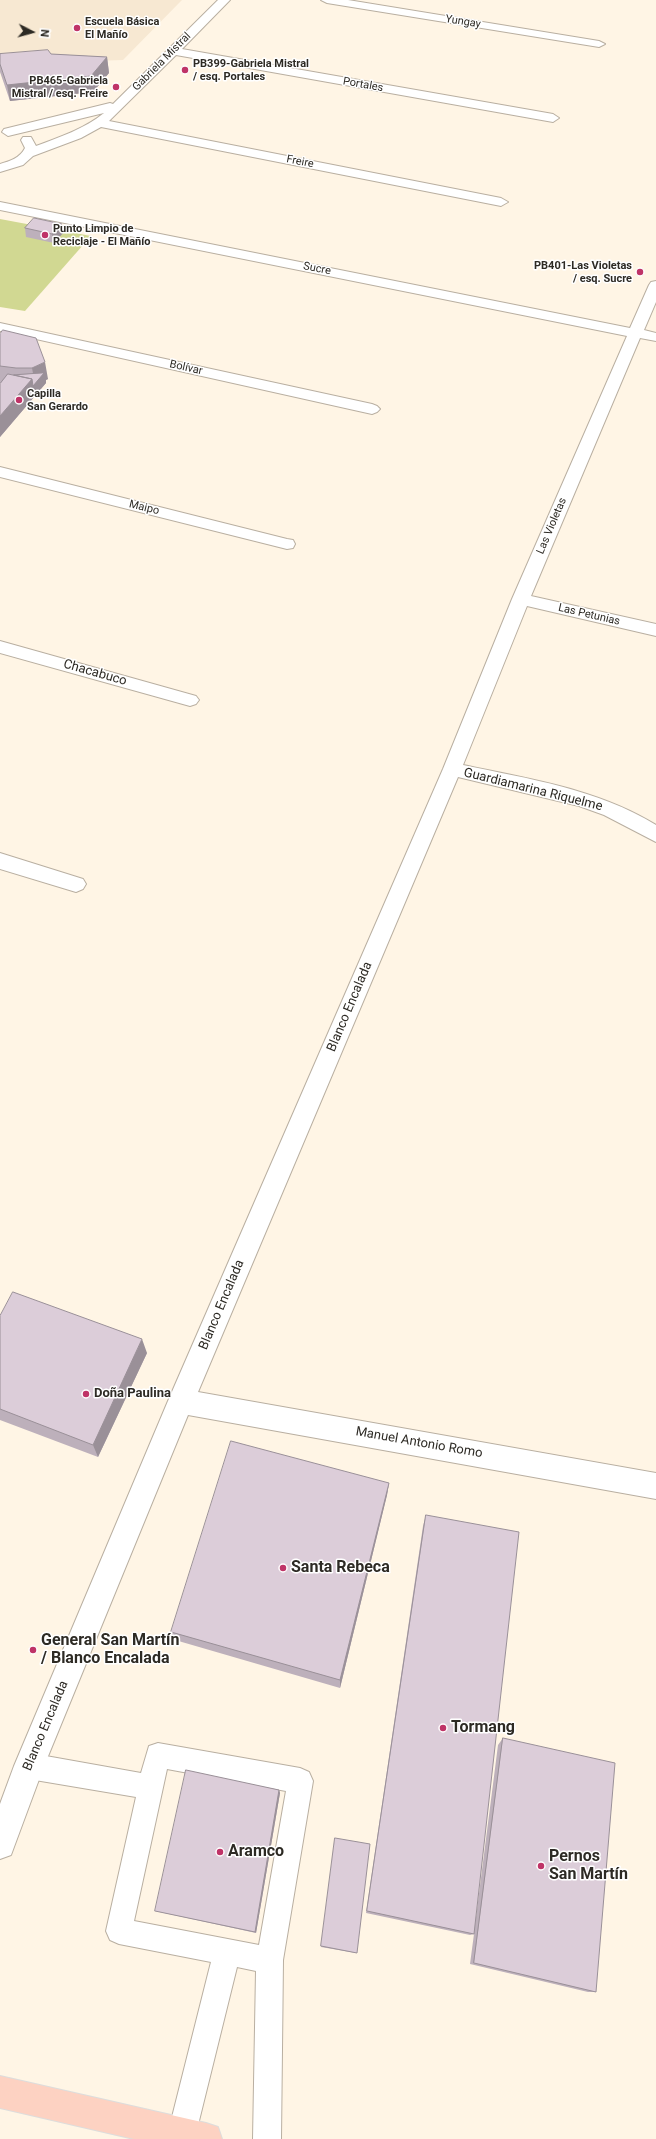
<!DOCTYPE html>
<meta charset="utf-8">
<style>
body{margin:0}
#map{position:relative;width:656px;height:2139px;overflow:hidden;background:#fff5e5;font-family:Roboto,sans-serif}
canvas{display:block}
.north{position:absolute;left:12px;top:12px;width:40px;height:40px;-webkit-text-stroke:3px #fff;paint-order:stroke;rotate:96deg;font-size:11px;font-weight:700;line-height:16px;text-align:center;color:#2d2a24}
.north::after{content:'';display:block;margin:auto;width:14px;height:18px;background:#2d2a24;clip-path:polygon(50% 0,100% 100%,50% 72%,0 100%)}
</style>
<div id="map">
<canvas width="656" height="2139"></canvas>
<div class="north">N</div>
</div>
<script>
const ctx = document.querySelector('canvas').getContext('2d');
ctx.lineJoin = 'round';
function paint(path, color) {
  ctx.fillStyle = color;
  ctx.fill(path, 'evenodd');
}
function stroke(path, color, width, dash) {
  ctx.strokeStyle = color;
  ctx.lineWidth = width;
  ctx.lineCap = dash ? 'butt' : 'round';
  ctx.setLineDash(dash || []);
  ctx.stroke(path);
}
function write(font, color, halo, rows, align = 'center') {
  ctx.font = font + ' Roboto,sans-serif';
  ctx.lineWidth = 3;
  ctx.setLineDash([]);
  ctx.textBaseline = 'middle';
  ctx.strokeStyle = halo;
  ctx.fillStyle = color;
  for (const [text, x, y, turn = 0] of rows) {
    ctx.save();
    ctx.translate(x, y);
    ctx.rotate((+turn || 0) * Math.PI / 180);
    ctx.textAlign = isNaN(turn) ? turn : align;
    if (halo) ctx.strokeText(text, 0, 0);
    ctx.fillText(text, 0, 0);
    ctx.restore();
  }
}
paint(new Path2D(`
 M0 0H182L123 60 4 64 0 57Z`), '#f7e8d2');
paint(new Path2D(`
 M0 219 91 236 25 311 0 307Z`), '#d1d892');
const lane = new Path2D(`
 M158 1743 300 1768 309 1772 313 1781 283 1960 281 2139H253L256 1971 237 1967 196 2133 194 2139H170L168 2133 211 1962 119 1944 110 1940 106 1931 136 1797 29 1779 20 1775 16 1766 20 1757 29 1753 141 1773 149 1746ZM167 1769 286 1791 259 1945 134 1921Z`);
const street = new Path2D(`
 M218 0H230L182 49 553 114 559 118 553 122 176 55 109 121 501 198 508 202 501 206 101 127 81 138 33 156 23 165 0 172V164C10 161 20 158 25 148L21 140 23 137H31L36 146C60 137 84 129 104 113L8 136 2 132 4 129 110 103 113 104Z
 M321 0H348L599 41 605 44 599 47 327 3Z
 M0 202 630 328 649 285 651 282 656 281V302L644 330 656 333V341L640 338 531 596 656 624V636L527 606 463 765C529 779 598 789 656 825V842L604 815 579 806 458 777 198 1392 656 1473V1499L188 1415 44 1766 11 1855 0 1859V1804L14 1766 168 1401 443 769 512 599 627 336 0 210Z
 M0 323 372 404 377 406 380 409 377 412 372 414 0 331Z
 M0 467 287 539 293 540 295 544 293 548 287 549 0 477Z
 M0 641 196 696 199 700 196 704 190 706 0 653Z
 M0 853 83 879 86 884 83 889 76 892 0 869Z`);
const primary = new Path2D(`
 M0 2076 206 2123 218 2127 222 2139H134L0 2108Z`);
stroke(lane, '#b9afa1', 2);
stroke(street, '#b9afa1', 2);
stroke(primary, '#dddddc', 2);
paint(lane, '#fff');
paint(street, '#fff');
paint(primary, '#fdd2c2');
paint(new Path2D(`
 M0 54H51L107 57 109 73 93 92 10 101 0 72Z
 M25 228 63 233 54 243 26 237Z
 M0 334 48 379 46 380V383L0 437V384L1 383H0Z
 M0 1316 147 1353 98 1457 0 1420Z
 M389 1483 387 1495 340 1688 175 1640 171 1632Z
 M426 1515 476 1917 498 1745 503 1738 596 1992H588L470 1964 474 1934 470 1935 366 1913 423 1526Z
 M279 1790 280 1793 256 1933 155 1911Z
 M335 1838 357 1953H356L321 1947Z`), '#bdb0bb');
paint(new Path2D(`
 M107 57 109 73 93 92 10 101 7 85Z
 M62 224 63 233 54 243 52 234Z
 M45 362 48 379 46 380V383L0 437V416L32 379 35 384 32 368Z
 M142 1339 147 1353 98 1457 93 1445Z
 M389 1483 387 1495 340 1688V1680Z
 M279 1790 280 1793 256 1933 255 1932Z`), '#9a9098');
const building = new Path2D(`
 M48 50 51 54 107 57 91 76 7 85 0 64V54Z
 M34 218 62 224 52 234 25 228Z
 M3 330 36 338 45 362 32 368H16L0 366V334Z
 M44 373 33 386 32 379 14 375Z
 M8 374 32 379 0 416V384Z
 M13 1292 142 1339 93 1445 0 1409V1316Z
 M231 1441 389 1483 340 1680 171 1632Z
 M426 1515 519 1532 474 1934 367 1911Z
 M503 1738 615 1763 596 1992 474 1963Z
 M186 1770 279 1790 255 1932 155 1911Z
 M335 1838 370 1844 357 1953 321 1946Z`);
paint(building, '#dccdd9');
stroke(building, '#9a9098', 1);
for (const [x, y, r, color] of [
 [77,28,4,"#bf3367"],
 [185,70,4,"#bf3367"],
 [116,87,4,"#bf3367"],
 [45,235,4,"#bf3367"],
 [640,272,4,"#bf3367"],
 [19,400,4,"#bf3367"],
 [86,1394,4,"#bf3367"],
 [283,1568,4,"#bf3367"],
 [33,1650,4,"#bf3367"],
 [443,1728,4,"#bf3367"],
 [220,1852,4,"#bf3367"],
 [541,1866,4,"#bf3367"]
]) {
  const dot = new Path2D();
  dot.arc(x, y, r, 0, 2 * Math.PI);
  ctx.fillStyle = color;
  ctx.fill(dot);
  stroke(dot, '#fff', 1.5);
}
write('bold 11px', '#2d2a24', '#fff', [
 ["Escuela Básica",85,22],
 ["El Mañío",85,35],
 ["PB399-Gabriela Mistral",193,64],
 ["/ esq. Portales",193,77],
 ["PB465-Gabriela",108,81,"right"],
 ["Mistral / esq. Freire",108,94,"right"],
 ["Punto Limpio de",53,229],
 ["Reciclaje - El Mañío",53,242],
 ["PB401-Las Violetas",632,266,"right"],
 ["/ esq. Sucre",632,279,"right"],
 ["Capilla",27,394],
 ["San Gerardo",27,407]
], 'left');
write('11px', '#2d2a24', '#fff', [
 ["Yungay",463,22,9],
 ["Gabriela Mistral",162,62,-45],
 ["Portales",363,85,10],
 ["Freire",300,162,11],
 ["Sucre",317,269,11],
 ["Bolívar",186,368,13],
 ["Maipo",144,508,14],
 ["Las Violetas",552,526,-67],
 ["Las Petunias",589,615,13]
]);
write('13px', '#2d2a24', '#fff', [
 ["Chacabuco",95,673,16],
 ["Guardiamarina Riquelme",533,790,14],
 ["Blanco Encalada",350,1007,-67],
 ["Blanco Encalada",222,1305,-67],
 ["Manuel Antonio Romo",419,1443,10],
 ["Blanco Encalada",46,1726,-67]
]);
write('bold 13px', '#2d2a24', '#fff', [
 ["Doña Paulina",94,1394]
], 'left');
write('bold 16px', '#2d2a24', '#fff', [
 ["Santa Rebeca",291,1568],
 ["General San Martín",41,1641],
 ["/ Blanco Encalada",41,1659],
 ["Tormang",451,1728],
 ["Aramco",228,1852],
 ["Pernos",549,1857],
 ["San Martín",549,1875]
], 'left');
</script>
